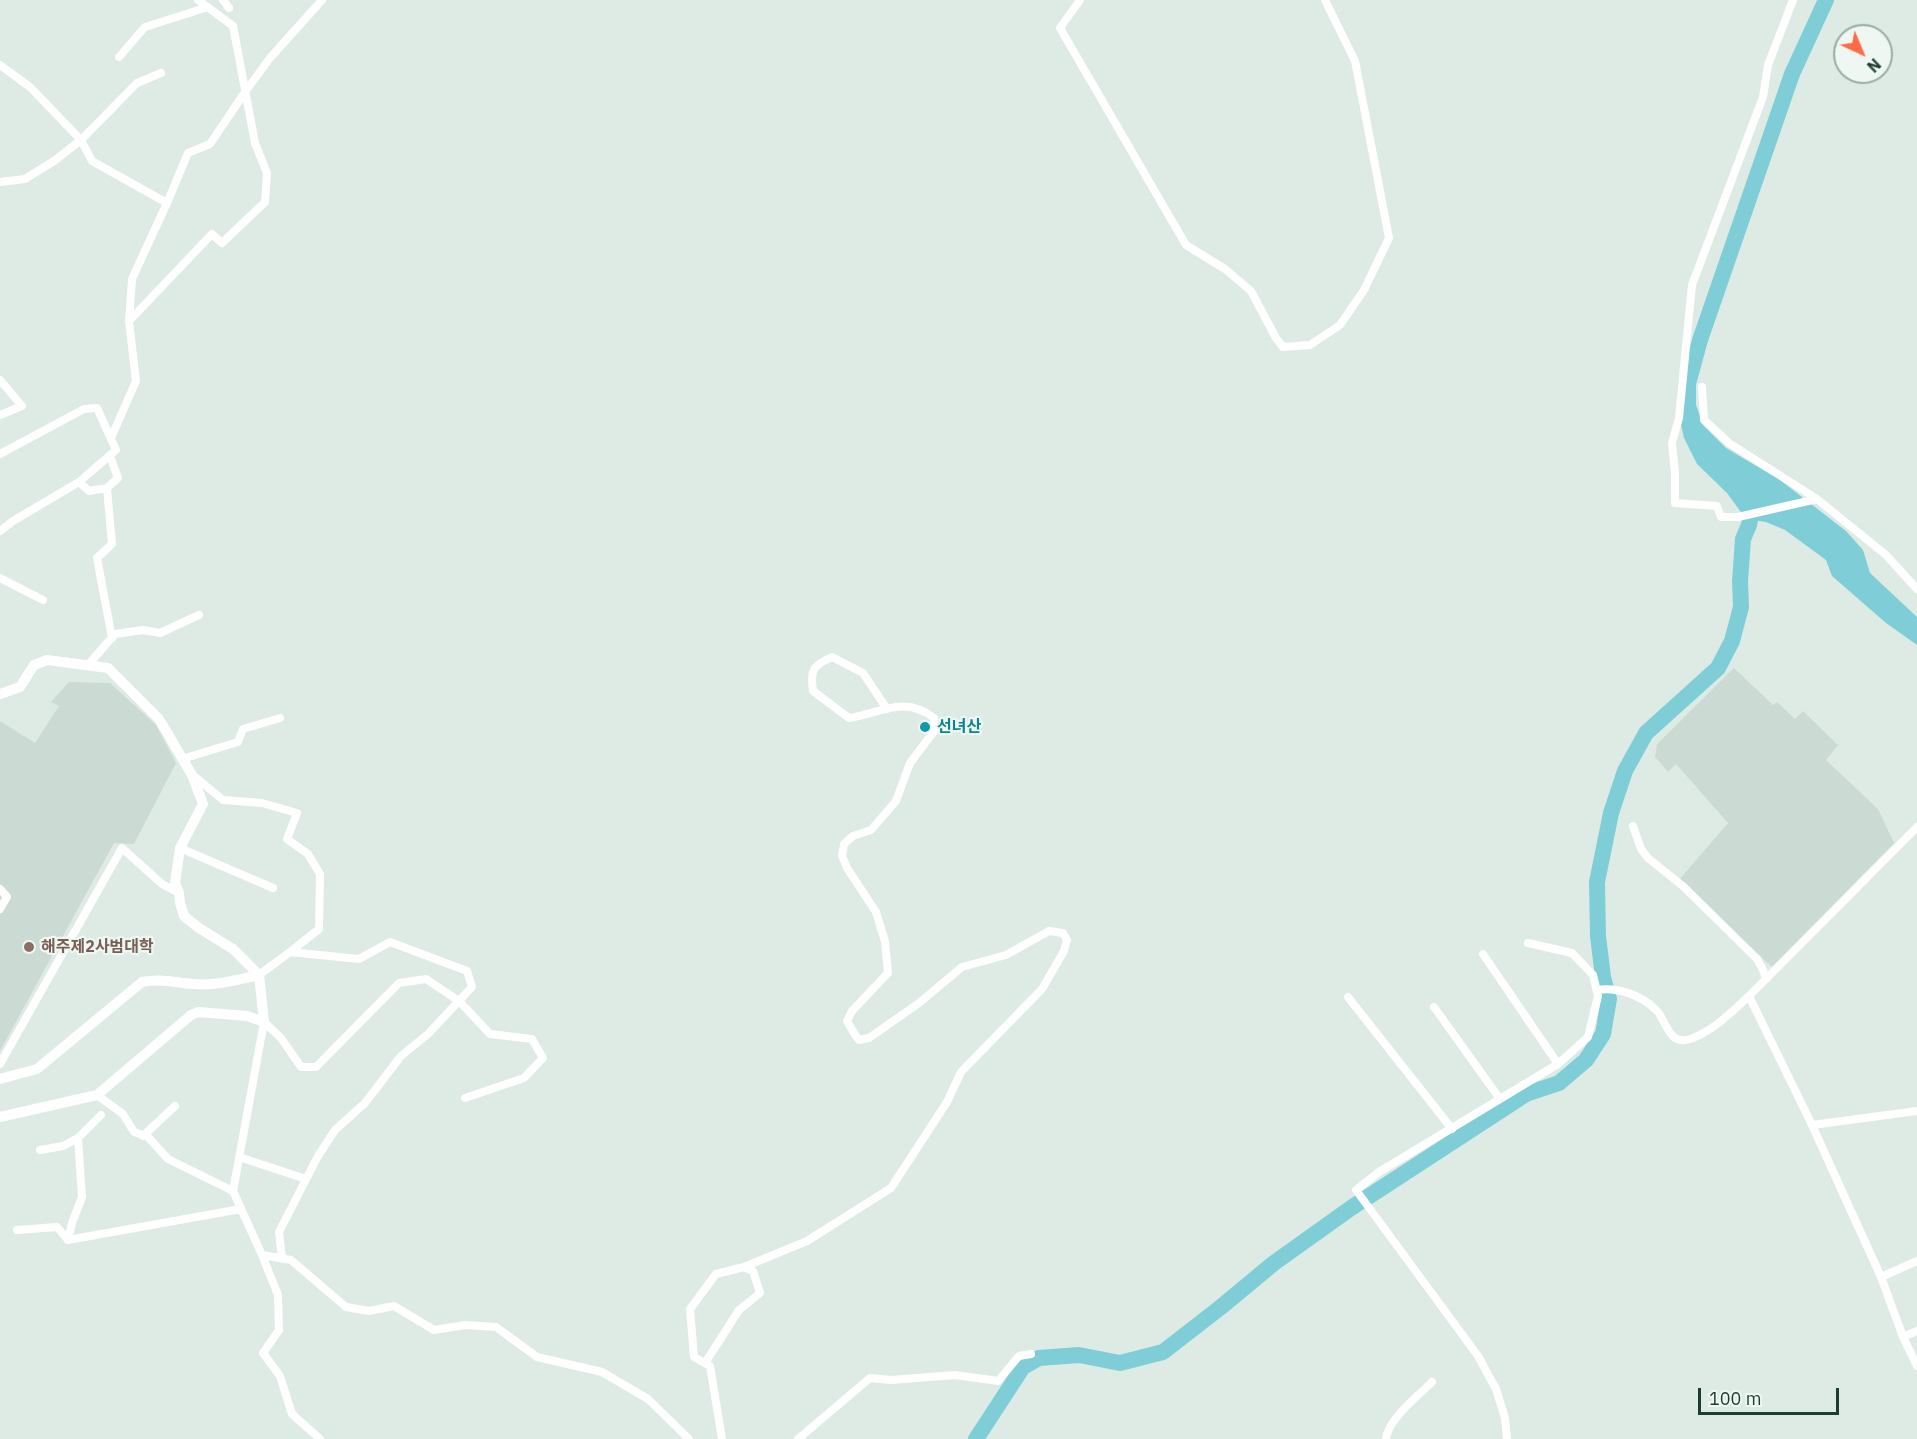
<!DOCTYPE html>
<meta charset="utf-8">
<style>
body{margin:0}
#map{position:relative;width:1917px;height:1439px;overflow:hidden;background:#ddebe4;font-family:"IBM Plex Sans",sans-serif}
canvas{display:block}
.north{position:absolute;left:1833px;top:24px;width:60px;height:60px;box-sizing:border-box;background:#eef7f2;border:2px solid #9aaca5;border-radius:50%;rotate:136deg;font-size:16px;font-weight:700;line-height:24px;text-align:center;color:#1d3c32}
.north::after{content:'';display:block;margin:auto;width:21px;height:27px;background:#ff6a47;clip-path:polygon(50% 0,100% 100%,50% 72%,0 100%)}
.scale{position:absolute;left:1698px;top:1388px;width:141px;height:27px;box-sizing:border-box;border:3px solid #1d3c32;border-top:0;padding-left:8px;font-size:18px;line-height:21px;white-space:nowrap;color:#1d3c32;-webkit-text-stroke:4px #eef7f2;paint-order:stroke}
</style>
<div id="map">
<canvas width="1917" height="1439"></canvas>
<div class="north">N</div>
<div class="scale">100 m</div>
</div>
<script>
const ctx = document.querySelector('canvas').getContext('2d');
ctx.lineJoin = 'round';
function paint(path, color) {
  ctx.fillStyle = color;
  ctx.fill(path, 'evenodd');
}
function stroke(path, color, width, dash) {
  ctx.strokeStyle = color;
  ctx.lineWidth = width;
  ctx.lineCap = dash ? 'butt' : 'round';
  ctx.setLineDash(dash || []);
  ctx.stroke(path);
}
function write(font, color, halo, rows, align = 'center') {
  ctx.font = font + ' "IBM Plex Sans","Noto Sans KR",sans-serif';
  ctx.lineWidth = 4.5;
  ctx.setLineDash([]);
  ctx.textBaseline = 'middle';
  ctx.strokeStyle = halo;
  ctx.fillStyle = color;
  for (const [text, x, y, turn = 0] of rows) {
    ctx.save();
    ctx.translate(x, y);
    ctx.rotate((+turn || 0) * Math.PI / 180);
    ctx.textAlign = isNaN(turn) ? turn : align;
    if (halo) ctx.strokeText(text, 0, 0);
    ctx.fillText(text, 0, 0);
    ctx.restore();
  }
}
paint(new Path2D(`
 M1734 668 1773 705 1777 702 1795 719 1803 711 1838 745 1826 760 1878 809 1894 843 1772 967 1679 880 1728 823 1676 764 1668 772 1655 757 1657 744Z
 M69 682 110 683 156 725 176 763 134 844 114 843 0 1051V721L35 743 59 706 51 702Z`), '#cbdbd3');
paint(new Path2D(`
 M1688 384 1704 426 1726 448 1780 480 1846 531 1863 550 1870 573 1917 617V645L1886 623 1832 576 1826 560 1785 530 1766 522 1746 519 1727 493 1697 464 1684 438 1681 425Z`), '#7fced7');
stroke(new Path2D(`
 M1688 407V384L1700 340 1792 74 1826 0
 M976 1439 1023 1367 1039 1358 1079 1355 1120 1363 1163 1352 1221 1307 1274 1263 1351 1208 1526 1094 1559 1083 1586 1060 1603 1034 1609 999 1603 977 1598 936 1597 882 1611 813 1625 771 1646 733 1718 668 1732 641 1741 607 1740 581 1743 539 1749 525 1752 510 1747 500`), '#7fced7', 16);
stroke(new Path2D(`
 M223 0 229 8
 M1080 0 1060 28 1186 245 1225 269 1251 291 1276 338 1283 347 1310 345 1340 325 1364 290 1389 238 1355 61 1325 0
 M119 57 145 27 208 7
 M0 65 30 87 81 140 92 161 167 203 188 153 210 144 245 92 270 58 322 0
 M0 182 25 179 54 161 81 140 137 83 161 73
 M129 321 212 234 222 243 265 202 267 173 255 143 233 26 198 0
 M0 380 22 406 0 415
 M1702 387 1704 420 1729 443 1817 499 1738 517H1721L1717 506 1675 503V472L1672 443 1679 418 1692 285 1763 97 1768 65 1793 0
 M111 438 136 381 129 321 132 279 167 203
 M0 454 84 409 97 408 116 450 79 482
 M107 488 118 478 110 456
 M1817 499 1886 555 1917 589
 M0 531 13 521 79 482 89 491 107 488 112 544 97 558 112 638
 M0 578 43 600
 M88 665 115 634 143 630 160 633 199 615
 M182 759 238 742 243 729 280 718
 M194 776 223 800 262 803 297 813 287 839 308 854 320 874 319 929 290 952
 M1633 826 1641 849 1648 858 1684 887 1757 959 1763 970 1766 979
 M180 848 273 888
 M0 889 7 897 0 909
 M1483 954 1558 1064
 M259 975 290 952 359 959 390 942 467 971 472 987 428 1034 401 1056 365 1103 335 1130 318 1156 279 1232 282 1258
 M1597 990C1618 987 1642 995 1657 1011 1667 1021 1668 1048 1693 1038 1715 1029 1733 1011 1749 996L1917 827
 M1749 996 1812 1125 1881 1277 1903 1337 1917 1366
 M1348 997 1452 1129
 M1434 1007 1500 1099
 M264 1022 233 1191 262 1255 291 1260 346 1307 369 1311 394 1306 434 1330 465 1325 496 1327 537 1357 602 1372 648 1399 689 1439
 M264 1022 281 1038 301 1067H316L399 983 426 979 459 1001 490 1034 532 1039 543 1058 524 1078 465 1098
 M0 1064 122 848 162 884 179 893
 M97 1095 123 1114 134 1132 148 1137 168 1159 233 1191
 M1812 1125 1917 1111
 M143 1136 175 1106
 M40 1150 63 1146 78 1138 101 1115
 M239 1157 306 1179
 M17 1230 57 1227 68 1240 241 1209
 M68 1240 72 1223 82 1197 78 1138
 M262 1255 278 1295 279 1330 263 1353 280 1376 292 1414 320 1439
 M744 1267 807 1241 891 1188 947 1102 961 1072 1042 989 1064 951 1067 940 1063 933 1049 931 1006 955 962 967 919 1003 869 1038 859 1040 854 1033 847 1021 852 1011 888 973 885 942 876 912 847 868 842 856 844 844 853 836 871 830 896 801 910 763 935 730 934 718C904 695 882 713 849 718L813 691C810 669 813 666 832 657L863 673 887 709
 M1881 1277 1917 1261
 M1903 1337 1917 1331
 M705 1363 739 1310 760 1293 753 1271 744 1267 716 1274 690 1309 694 1357 710 1366 722 1439
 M798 1439 870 1378 891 1380 955 1375 998 1381 1019 1356 1031 1354
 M1386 1439C1388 1419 1418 1396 1432 1382
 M1507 1439 1505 1418 1496 1389 1478 1356 1356 1190 1379 1172 1558 1064 1588 1037 1598 996 1593 975 1572 953 1528 943`), '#fff', 8);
stroke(new Path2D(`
 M0 694 20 687 34 665 47 660 108 668 159 719 192 775 203 804 180 848 175 883 179 893 180 903 184 916 199 928 233 949 259 975 264 1022 247 1016 198 1012 191 1015 97 1095 0 1117
 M0 1079 37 1069 142 982C160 978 176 983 194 984 216 986 237 980 259 975`), '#fff', 10);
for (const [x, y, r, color] of [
 [925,727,6,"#0f9aa8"],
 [29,947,6,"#8d6e63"]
]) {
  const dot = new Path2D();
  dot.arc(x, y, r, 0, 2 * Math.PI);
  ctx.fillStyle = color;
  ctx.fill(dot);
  stroke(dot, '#eef7f2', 2);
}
write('bold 16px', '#0d838f', '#eef7f2', [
 ["선녀산",937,727]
], 'left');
write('bold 16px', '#785e54', '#eef7f2', [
 ["해주제2사범대학",41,947]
], 'left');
</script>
